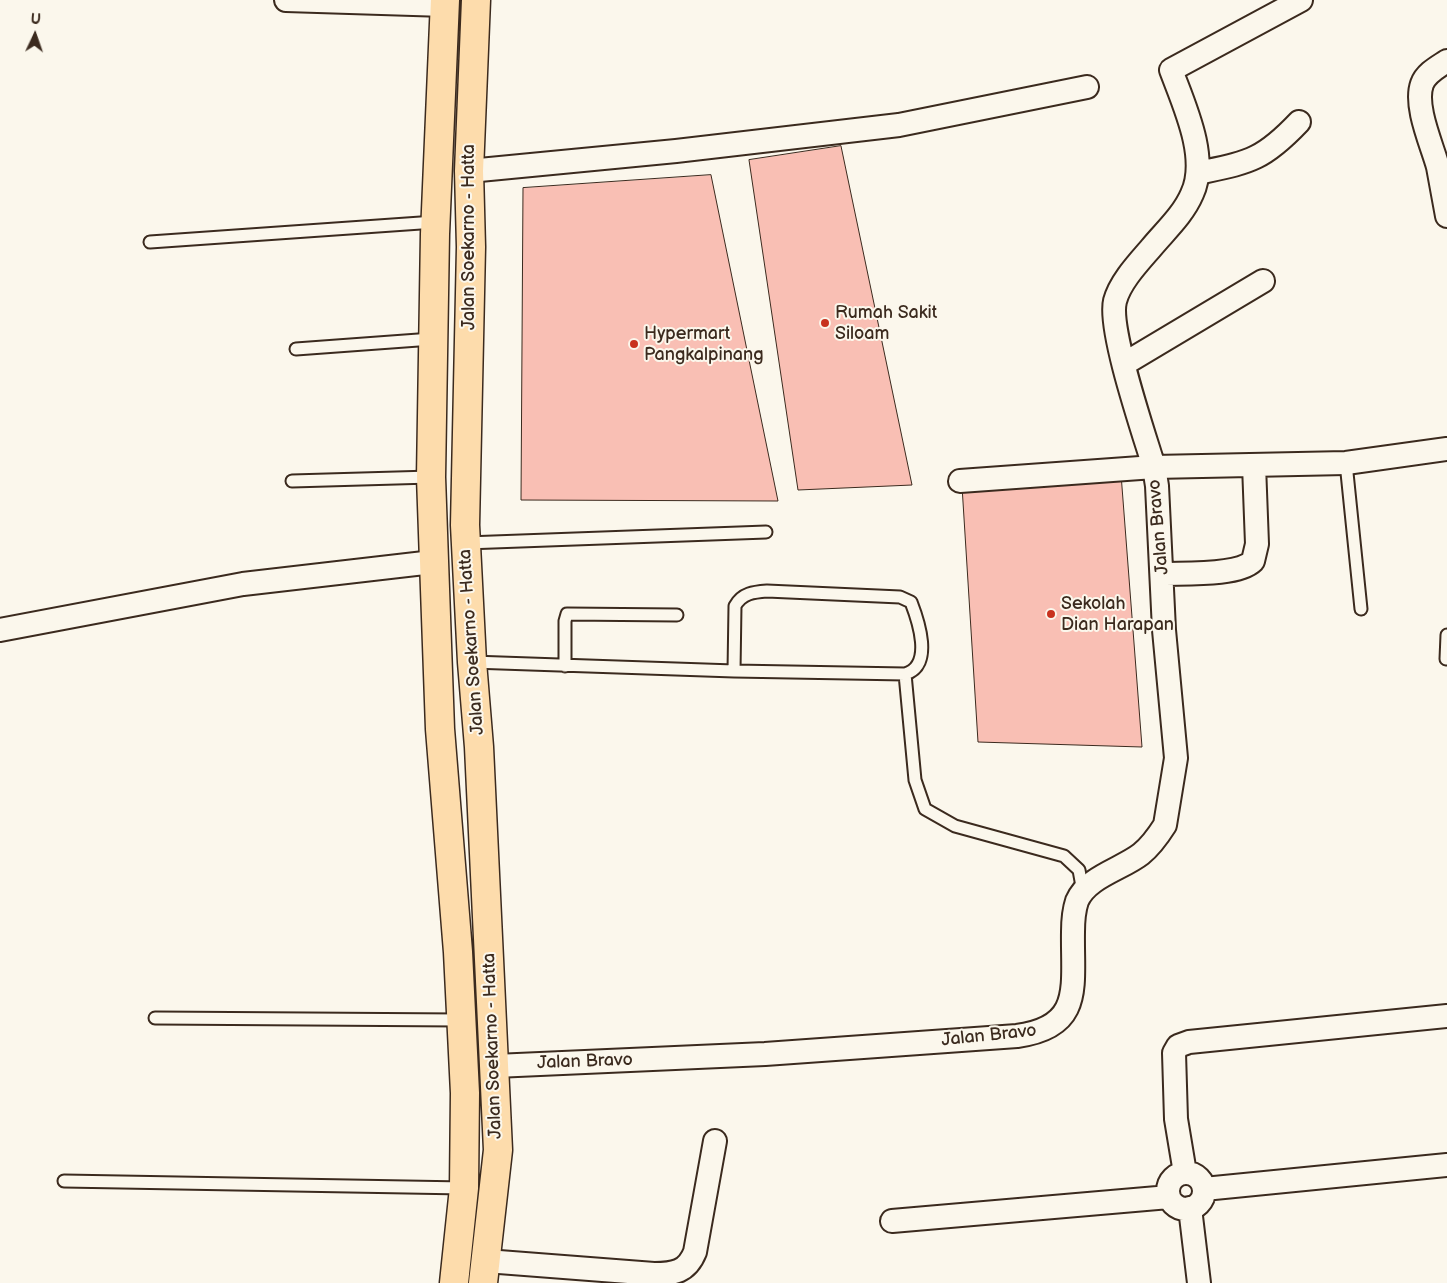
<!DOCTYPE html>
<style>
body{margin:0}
#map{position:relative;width:1447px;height:1283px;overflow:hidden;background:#fbf7ec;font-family:"Balsamiq Sans",sans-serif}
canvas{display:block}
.north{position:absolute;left:10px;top:10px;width:50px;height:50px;-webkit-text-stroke:4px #fbf7ec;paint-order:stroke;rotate:3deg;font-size:14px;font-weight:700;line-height:20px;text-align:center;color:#3b2a1e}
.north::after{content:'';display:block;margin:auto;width:18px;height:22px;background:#3b2a1e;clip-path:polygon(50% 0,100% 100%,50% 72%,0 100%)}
</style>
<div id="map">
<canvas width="1447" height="1283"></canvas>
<div class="north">U</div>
</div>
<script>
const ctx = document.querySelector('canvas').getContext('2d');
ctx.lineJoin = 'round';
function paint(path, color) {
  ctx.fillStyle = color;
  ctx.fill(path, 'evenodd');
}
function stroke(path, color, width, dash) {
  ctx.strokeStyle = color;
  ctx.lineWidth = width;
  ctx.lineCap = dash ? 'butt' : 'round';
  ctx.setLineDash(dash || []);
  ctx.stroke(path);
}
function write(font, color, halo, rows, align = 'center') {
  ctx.font = font + ' "Balsamiq Sans",sans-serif';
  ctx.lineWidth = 4;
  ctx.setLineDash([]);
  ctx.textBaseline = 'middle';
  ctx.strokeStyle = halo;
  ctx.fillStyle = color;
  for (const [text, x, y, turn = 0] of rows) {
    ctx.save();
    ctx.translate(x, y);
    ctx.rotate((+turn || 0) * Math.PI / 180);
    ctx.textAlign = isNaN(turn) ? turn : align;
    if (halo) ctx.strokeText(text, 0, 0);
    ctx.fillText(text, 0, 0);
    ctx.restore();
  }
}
const building = new Path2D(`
 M841 146 912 485 798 490 749 160Z
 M711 175 778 501 521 500 523 188Z
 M1121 474 1142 747 978 742 962 486Z`);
paint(building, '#f9bfb4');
stroke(building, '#3b2a1e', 1);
const lane = new Path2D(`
 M150 242 435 222
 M296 349 432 339
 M1346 463 1361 609
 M292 481 431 477
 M466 543 766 532
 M1446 659 1447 635
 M472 662 734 671 905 674C934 666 918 620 911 602L900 597 767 591C754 592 742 593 735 606L734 671
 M565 666V621L567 614 677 615
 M905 674 915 780 925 809 955 826 1064 856 1079 870 1083 892
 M155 1018 460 1020
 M64 1181 464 1188`);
const street = new Path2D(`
 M286 0 445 5
 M1447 61C1438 67 1426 73 1422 84 1414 106 1432 145 1438 167 1441 183 1444 200 1447 216
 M469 171 676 151 899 125 1087 87
 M1198 173C1249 162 1262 161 1299 122
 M1124 364 1263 281
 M960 481 1154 467 1346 463 1447 449
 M1163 574C1184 573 1238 576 1253 561L1257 544 1254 465
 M0 630 243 584 433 562
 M495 1066 765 1054 1017 1036C1084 1027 1072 986 1073 932 1073 923 1074 910 1077 901 1087 877 1122 869 1141 854 1151 846 1158 836 1165 825L1176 758 1164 630 1157 486 1154 467C1144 434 1108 329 1115 301 1120 282 1138 263 1151 248 1165 231 1183 215 1192 194 1209 158 1184 105 1171 70L1301 0
 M1185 1173 1176 1119 1174 1053 1178 1046 1189 1042 1447 1016
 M1168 1191a18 18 0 1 1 36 0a18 18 0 1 1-36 0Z
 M1204 1189 1447 1165
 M1190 1208 1199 1283
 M892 1221 1169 1197
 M486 1261 654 1274C674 1274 687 1272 695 1252L715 1141`);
const highway = new Path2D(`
 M445 0 435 234 431 477 440 729 458 952 465 1093 464 1188 454 1283
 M476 0 469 171 471 247 465 525 472 662 479 747 498 1150 483 1283`);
stroke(lane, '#3b2a1e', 15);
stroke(street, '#3b2a1e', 26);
stroke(highway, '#3b2a1e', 31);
stroke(lane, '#fbf7ec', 11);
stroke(street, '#fbf7ec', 22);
stroke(highway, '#fddcac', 28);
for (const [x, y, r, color] of [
 [825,323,5,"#c8321e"],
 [634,344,5,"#c8321e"],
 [1051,614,5,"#c8321e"]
]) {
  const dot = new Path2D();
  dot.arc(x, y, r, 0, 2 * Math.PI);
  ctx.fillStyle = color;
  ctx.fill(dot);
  stroke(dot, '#fbf7ec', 2);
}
write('18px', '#3b2a1e', '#fbf7ec', [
 ["Jalan Soekarno - Hatta",469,237,-90],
 ["Jalan Bravo",1159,527,-95],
 ["Jalan Soekarno - Hatta",472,642,-94],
 ["Jalan Bravo",989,1036,-6],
 ["Jalan Soekarno - Hatta",493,1046,-92],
 ["Jalan Bravo",585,1062,-2]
]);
write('18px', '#3b2a1e', '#fbf7ec', [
 ["Rumah Sakit",835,313],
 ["Siloam",835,334],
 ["Hypermart",644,334],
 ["Pangkalpinang",644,355],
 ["Sekolah",1061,604],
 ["Dian Harapan",1061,625]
], 'left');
</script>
